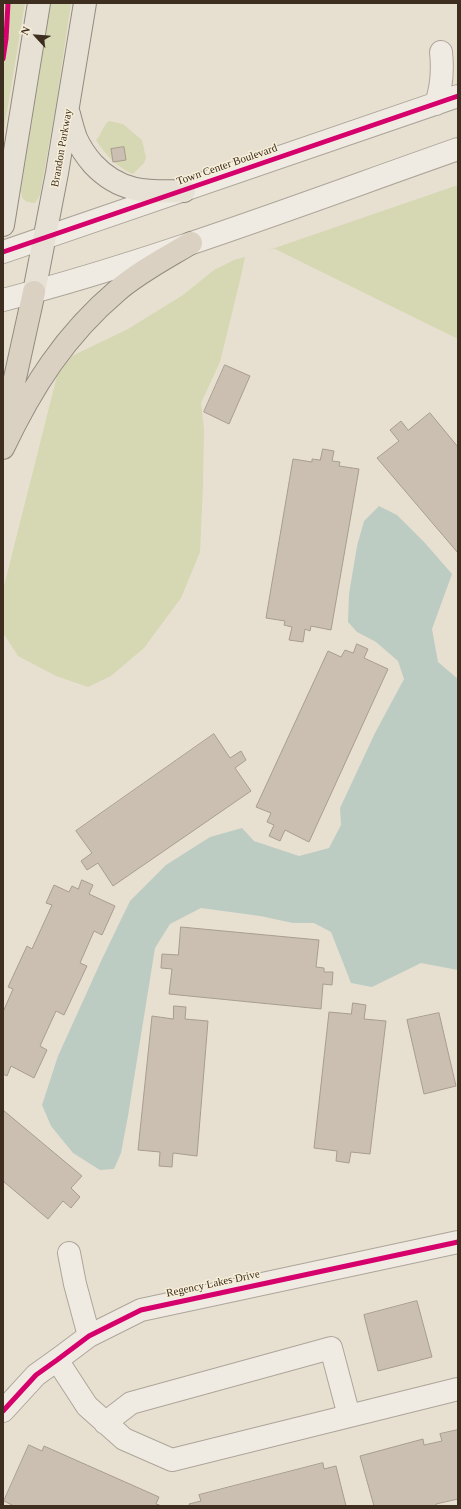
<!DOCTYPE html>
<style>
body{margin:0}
#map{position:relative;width:461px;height:1509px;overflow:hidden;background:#e7e0d1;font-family:"Times New Roman",serif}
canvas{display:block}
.frame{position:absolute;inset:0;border:4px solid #3d2e20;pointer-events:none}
.north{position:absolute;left:16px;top:16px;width:40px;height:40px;-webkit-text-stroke:3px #f7eed8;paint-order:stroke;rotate:296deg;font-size:11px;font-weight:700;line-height:16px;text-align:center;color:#3d2e20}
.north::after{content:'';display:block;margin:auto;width:14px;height:18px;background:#3d2e20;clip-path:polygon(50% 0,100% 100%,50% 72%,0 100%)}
</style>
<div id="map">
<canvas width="461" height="1509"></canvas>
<div class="frame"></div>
<div class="north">N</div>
</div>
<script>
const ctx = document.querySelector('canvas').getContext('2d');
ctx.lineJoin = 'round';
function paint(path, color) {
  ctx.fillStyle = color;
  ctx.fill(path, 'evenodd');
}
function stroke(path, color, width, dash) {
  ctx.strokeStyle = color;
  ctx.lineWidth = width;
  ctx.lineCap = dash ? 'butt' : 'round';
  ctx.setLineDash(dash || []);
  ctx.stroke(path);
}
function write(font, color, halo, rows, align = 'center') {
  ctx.font = font + ' "Times New Roman",serif';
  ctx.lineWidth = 3;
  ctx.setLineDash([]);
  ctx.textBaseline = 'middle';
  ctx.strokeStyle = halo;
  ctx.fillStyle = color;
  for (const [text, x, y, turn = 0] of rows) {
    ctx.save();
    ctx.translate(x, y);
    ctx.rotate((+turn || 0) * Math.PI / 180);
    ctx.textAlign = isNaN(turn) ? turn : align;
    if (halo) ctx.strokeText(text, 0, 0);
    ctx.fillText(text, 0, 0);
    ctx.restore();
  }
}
paint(new Path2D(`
 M3 3H25L3 136Z
 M51 3H71L56 104 40 195 35 203 27 202 22 198 21 190Z
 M109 121 123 124 142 140 146 158 144 163 133 174C116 167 106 155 96 140 102 135 102 126 109 121Z
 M458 185V339L273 248 266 251Z
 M245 257 241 276 220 362 201 403 204 429 203 486 200 552 181 598 144 648 111 676 88 687 56 676 18 656 3 633V590L57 376 72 356 128 329 183 295 214 270 234 260Z`), '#d6d7b3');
paint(new Path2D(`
 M379 506 397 515 425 543 452 574 432 629 438 662 458 679V970L421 963 372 987 351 983 331 932 314 923H293L260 916 201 908 170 924 155 948 128 1116 121 1153 114 1169 100 1170 73 1153 51 1126 42 1105 58 1056 102 959 130 901 166 865 210 837 242 828 254 841 299 856 329 848 341 825 340 808 375 733 404 679 398 661 376 642 357 632 348 622 349 594 357 546 364 521Z`), '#bcccc2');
const building = new Path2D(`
 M124 147 126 160 113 162 111 149Z
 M225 365 250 376 229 424 204 412Z
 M430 413 458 447V553L377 458 399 441 390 430 401 421 408 430Z
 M323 449 334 451 332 461 340 462 339 466 359 469 331 630 311 626 310 631 305 629 303 642 289 640 292 627 284 625 285 621 266 618 293 459 312 462V459L320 460Z
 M357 644 368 649 364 658 388 669 309 842 285 830 280 841 269 836 274 825 267 822 271 813 256 807 328 651 341 657 345 650 353 653Z
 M214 734 230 758 241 751 246 760 235 768 251 791 113 886 98 863 87 870 81 861 92 853 76 831Z
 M82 880 93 885 89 894 115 906 102 935 94 931 80 963 87 966 64 1015 56 1011 40 1046 47 1050 34 1078 11 1066 7 1076 3 1074V1012L13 989 8 987 27 946 32 949 52 905 46 903 54 885 69 892 72 886 78 889Z
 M181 927 319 940 316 967 324 968V972H333L332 985 323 984 321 1009 169 994 172 969 161 968 162 954 178 955Z
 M353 1003 366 1005 364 1019 386 1021 370 1154 351 1152 349 1163 336 1161 337 1151 314 1148 329 1012 351 1014Z
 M174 1006 186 1007 185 1019 208 1021 197 1156 173 1153 172 1167 159 1166 160 1152 138 1150 152 1016 173 1019Z
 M439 1013 456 1086 424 1094 407 1020Z
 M3 1110 82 1176 71 1188 80 1197 71 1208 63 1201 48 1219 3 1181Z
 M417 1301 432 1357 378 1371 364 1315Z
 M458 1430V1499L436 1504 437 1506H374L360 1456 423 1439 424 1445 442 1441 440 1434Z
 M29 1445 42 1451 44 1446 159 1497 156 1504 162 1506H14L4 1501Z
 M323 1463 324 1469 336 1466 346 1506H190L189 1504 201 1501 199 1495Z`);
paint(building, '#cbbfb2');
stroke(building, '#a89c90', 1);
const minor = new Path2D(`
 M436 104C442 86 443 70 441 52
 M3 252 458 96
 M3 300C157 260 307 202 458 149
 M69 1253 75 1284 89 1336
 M57 1360 87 1406 124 1439 172 1460 458 1389
 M3 1411 36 1375 57 1360 89 1336 141 1310 458 1242
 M105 1423 131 1403 331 1348 349 1416`);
const major = new Path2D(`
 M69 114C71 122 73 130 76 138 80 147 86 156 93 164 120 193 147 192 184 191
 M3 225 39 3
 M34 292 57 173 85 3`);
const highway = new Path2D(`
 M4 428 34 292
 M3 448C32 387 65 335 117 291 139 272 166 258 191 243`);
stroke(minor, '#ada599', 24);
stroke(major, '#928b80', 24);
stroke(highway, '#928b80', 24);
stroke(minor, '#efebe3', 22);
stroke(major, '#e6e1d4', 22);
stroke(highway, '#dad1c2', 22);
stroke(new Path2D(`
 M3 59 6 39 8 3
 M3 252 458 96
 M3 1411 36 1375 57 1360 89 1336 141 1310 458 1242`), '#d6006c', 5);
write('11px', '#3d2e20', '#f7eed8', [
 ["Brandon Parkway",62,148,-80],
 ["Town Center Boulevard",227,165,-19],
 ["Regency Lakes Drive",213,1284,-12]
]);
</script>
